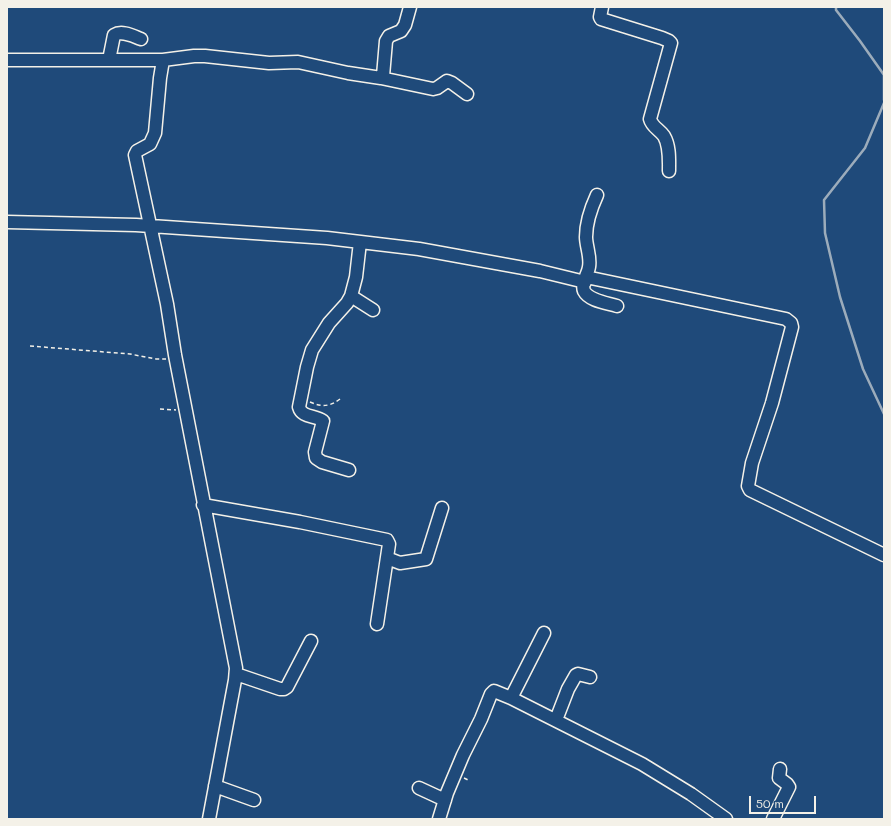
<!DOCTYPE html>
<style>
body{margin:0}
#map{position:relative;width:891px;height:826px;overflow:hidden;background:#1f4a7a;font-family:Mali,sans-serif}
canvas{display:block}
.frame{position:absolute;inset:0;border:8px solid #f4f1e8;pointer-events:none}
.scale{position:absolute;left:749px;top:796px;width:67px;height:18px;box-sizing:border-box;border:2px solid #f4f1e8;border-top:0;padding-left:5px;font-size:12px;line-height:14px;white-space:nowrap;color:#f4f1e8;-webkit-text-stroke:3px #1f4a7a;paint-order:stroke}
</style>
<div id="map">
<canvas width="891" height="826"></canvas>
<div class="frame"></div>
<div class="scale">50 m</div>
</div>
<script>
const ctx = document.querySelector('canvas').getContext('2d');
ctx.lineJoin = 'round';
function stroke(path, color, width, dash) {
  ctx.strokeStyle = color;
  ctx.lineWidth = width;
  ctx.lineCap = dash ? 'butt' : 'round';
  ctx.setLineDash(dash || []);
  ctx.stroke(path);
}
stroke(new Path2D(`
 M836 7V10L860 41 884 75V100
 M884 103 865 148 824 200 825 233 840 297 863 369 884 414`), '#9cacbb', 2.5);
const minor = new Path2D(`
 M602 7 600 17 601 19 662 38 669 41 671 43 650 119C652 127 659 129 664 136 670 146 669 160 669 171
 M7 60H163L194 56H205L269 63 298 62 348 73 381 78 383 76 386 41 389 36 401 31 405 25 410 7
 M109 60 114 35C122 30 133 36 141 39
 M163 60 160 78 155 133 150 144 137 151 135 155 167 304 175 355 236 668 235 680 209 819
 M381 78 433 89 437 88 447 81 452 83 467 94
 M597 195C591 208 586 222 586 237 586 246 591 257 589 267 588 274 581 284 584 291 589 301 608 303 617 306
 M7 222 136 225 327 238 419 249 540 271 585 282
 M586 277 786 319 791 323 792 327 772 403 752 463 748 486 750 490 884 555
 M351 296 373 310
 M349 470 322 462 316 458 315 452 323 421C315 415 302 418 299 407L307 367 312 350 329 323 347 303 351 296 356 277 360 242
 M203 505 300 522 387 540 389 544 377 624
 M387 558 400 563 426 559 442 508
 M236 674 280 689H284L287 687 311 641
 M511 698 544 633
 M556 720 568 689 576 675 578 674 590 677
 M215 786 254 800
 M419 788 445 800
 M439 819 447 793 463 755 481 719 491 694 494 691 511 698 642 764 691 794 726 819
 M773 819 789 787 787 784 779 778 780 769`);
stroke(minor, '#f4f1e8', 15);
stroke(new Path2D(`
 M30 346 130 354 156 359H166
 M310 402C321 407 330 407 340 399
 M160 409 176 410
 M464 778 468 780`), '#f4f1e8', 1.5, [4, 3]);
stroke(minor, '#1f4a7a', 12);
</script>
